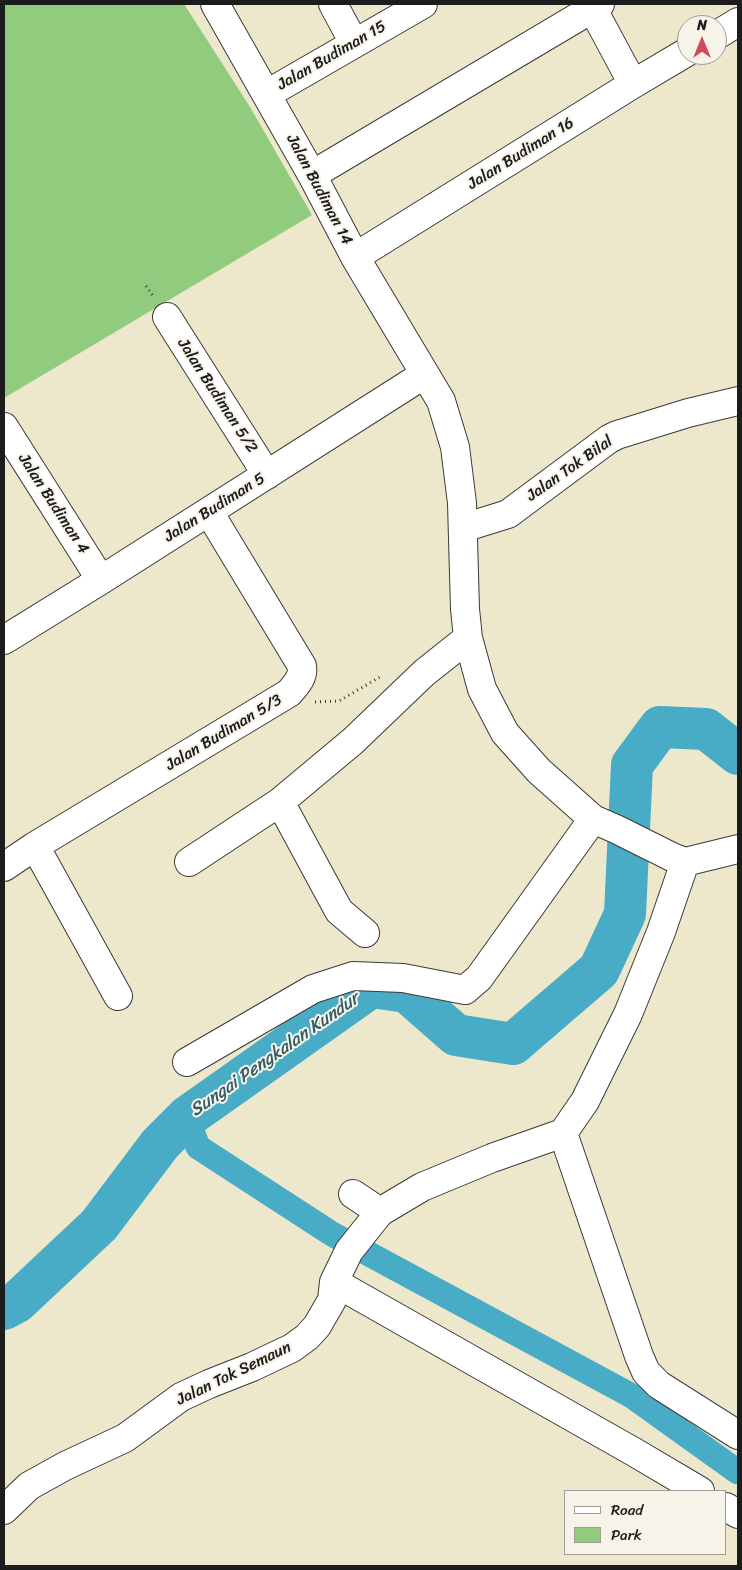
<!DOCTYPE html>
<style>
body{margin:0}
#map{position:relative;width:742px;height:1570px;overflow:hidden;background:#ede7cc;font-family:Sriracha,sans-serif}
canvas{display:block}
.frame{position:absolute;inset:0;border:5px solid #1c1c1c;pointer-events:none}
.legend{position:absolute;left:564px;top:1490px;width:162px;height:65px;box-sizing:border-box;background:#f7f3e8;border:1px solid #9f9d96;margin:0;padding:6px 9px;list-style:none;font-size:15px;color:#1c1c1c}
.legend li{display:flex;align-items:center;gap:10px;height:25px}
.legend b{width:25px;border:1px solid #9f9d96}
.north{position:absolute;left:677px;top:15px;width:50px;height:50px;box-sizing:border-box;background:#f7f3e8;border:1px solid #9f9d96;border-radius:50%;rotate:0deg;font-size:14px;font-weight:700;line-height:20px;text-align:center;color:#1c1c1c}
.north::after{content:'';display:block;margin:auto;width:18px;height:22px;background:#d1495b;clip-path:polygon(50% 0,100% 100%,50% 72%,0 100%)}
</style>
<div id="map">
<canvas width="742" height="1570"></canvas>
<div class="frame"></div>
<ul class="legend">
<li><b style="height:6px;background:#fff"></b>Road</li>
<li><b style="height:14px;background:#91cb7e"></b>Park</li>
</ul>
<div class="north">N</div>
</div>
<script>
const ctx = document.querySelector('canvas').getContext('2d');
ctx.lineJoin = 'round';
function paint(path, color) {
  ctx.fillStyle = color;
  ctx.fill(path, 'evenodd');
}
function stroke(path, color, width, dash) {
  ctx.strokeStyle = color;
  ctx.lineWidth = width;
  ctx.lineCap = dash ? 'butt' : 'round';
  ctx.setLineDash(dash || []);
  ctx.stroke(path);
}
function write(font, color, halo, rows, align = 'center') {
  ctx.font = font + ' Sriracha,sans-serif';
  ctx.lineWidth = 4;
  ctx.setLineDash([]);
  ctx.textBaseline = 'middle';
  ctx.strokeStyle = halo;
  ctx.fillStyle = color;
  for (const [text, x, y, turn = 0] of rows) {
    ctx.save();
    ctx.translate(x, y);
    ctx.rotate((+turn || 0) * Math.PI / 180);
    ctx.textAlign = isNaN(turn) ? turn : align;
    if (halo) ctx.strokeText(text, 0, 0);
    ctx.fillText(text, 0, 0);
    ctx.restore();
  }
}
paint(new Path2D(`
 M4 4H184L250 107 312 215 4 398Z`), '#91cb7e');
stroke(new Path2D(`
 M187 1117 198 1147 332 1234 632 1396 738 1472`), '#48acc7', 25);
stroke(new Path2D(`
 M4 1309 17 1302 99 1225 160 1144 187 1117 371 987 407 992 456 1035 513 1044 599 970 625 914 632 765 660 727 706 729 738 754`), '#48acc7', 42);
const minor = new Path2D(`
 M215 4 312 175 355 257 441 401 455 447 462 503 465 609 468 638 482 689 505 733 539 771 593 819 618 830 672 857 685 862 661 932 628 1014 585 1101 563 1133 639 1356 646 1372 659 1385 738 1435
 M333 4 354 43
 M590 4 633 84
 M717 35 738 22
 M267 94 423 4
 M312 175 600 4
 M355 257 633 84 687 52
 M167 317 267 475
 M4 427 101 580
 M463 528 508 514 609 439 617 435 688 413 738 401
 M4 640 101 580 425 374
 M280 802 339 911 365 933
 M35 846 118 996
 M189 862 280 802 353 741 424 673 468 638
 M685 862 738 849
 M4 867 35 846 289 693C296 685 304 677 302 666L209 512
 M187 1062 313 989 353 976 403 978 465 990 479 978 593 819
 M353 1194 380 1212
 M334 1282 634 1452 700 1491
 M726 1507 738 1514
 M4 1510 29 1486 65 1466 125 1438 181 1397 209 1384 252 1367 292 1348 307 1337 317 1326 332 1300 334 1282 349 1251 380 1212 422 1187 492 1158 563 1133`);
stroke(minor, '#3b3a36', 30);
stroke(new Path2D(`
 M146 286 153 296
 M315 702 339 701 380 677`), '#3b3a36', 3, [1, 4]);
stroke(minor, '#fff', 28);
write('16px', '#1c1c1c', '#f7f3e8', [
 ["Jalan Budiman 15",332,56,-30],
 ["Jalan Budiman 16",521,154,-32],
 ["Jalan Budiman 14",319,190,62],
 ["Jalan Budiman 5/2",217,396,57],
 ["Jalan Tok Bilal",570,469,-35],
 ["Jalan Budiman 4",53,504,57],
 ["Jalan Budiman 5",215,508,-32],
 ["Jalan Budiman 5/3",224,733,-31],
 ["Jalan Tok Semaun",234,1374,-26]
]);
write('italic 18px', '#305d69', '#f7f3e8', [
 ["Sungai Pengkalan Kundur",275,1055,-35]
]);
</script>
